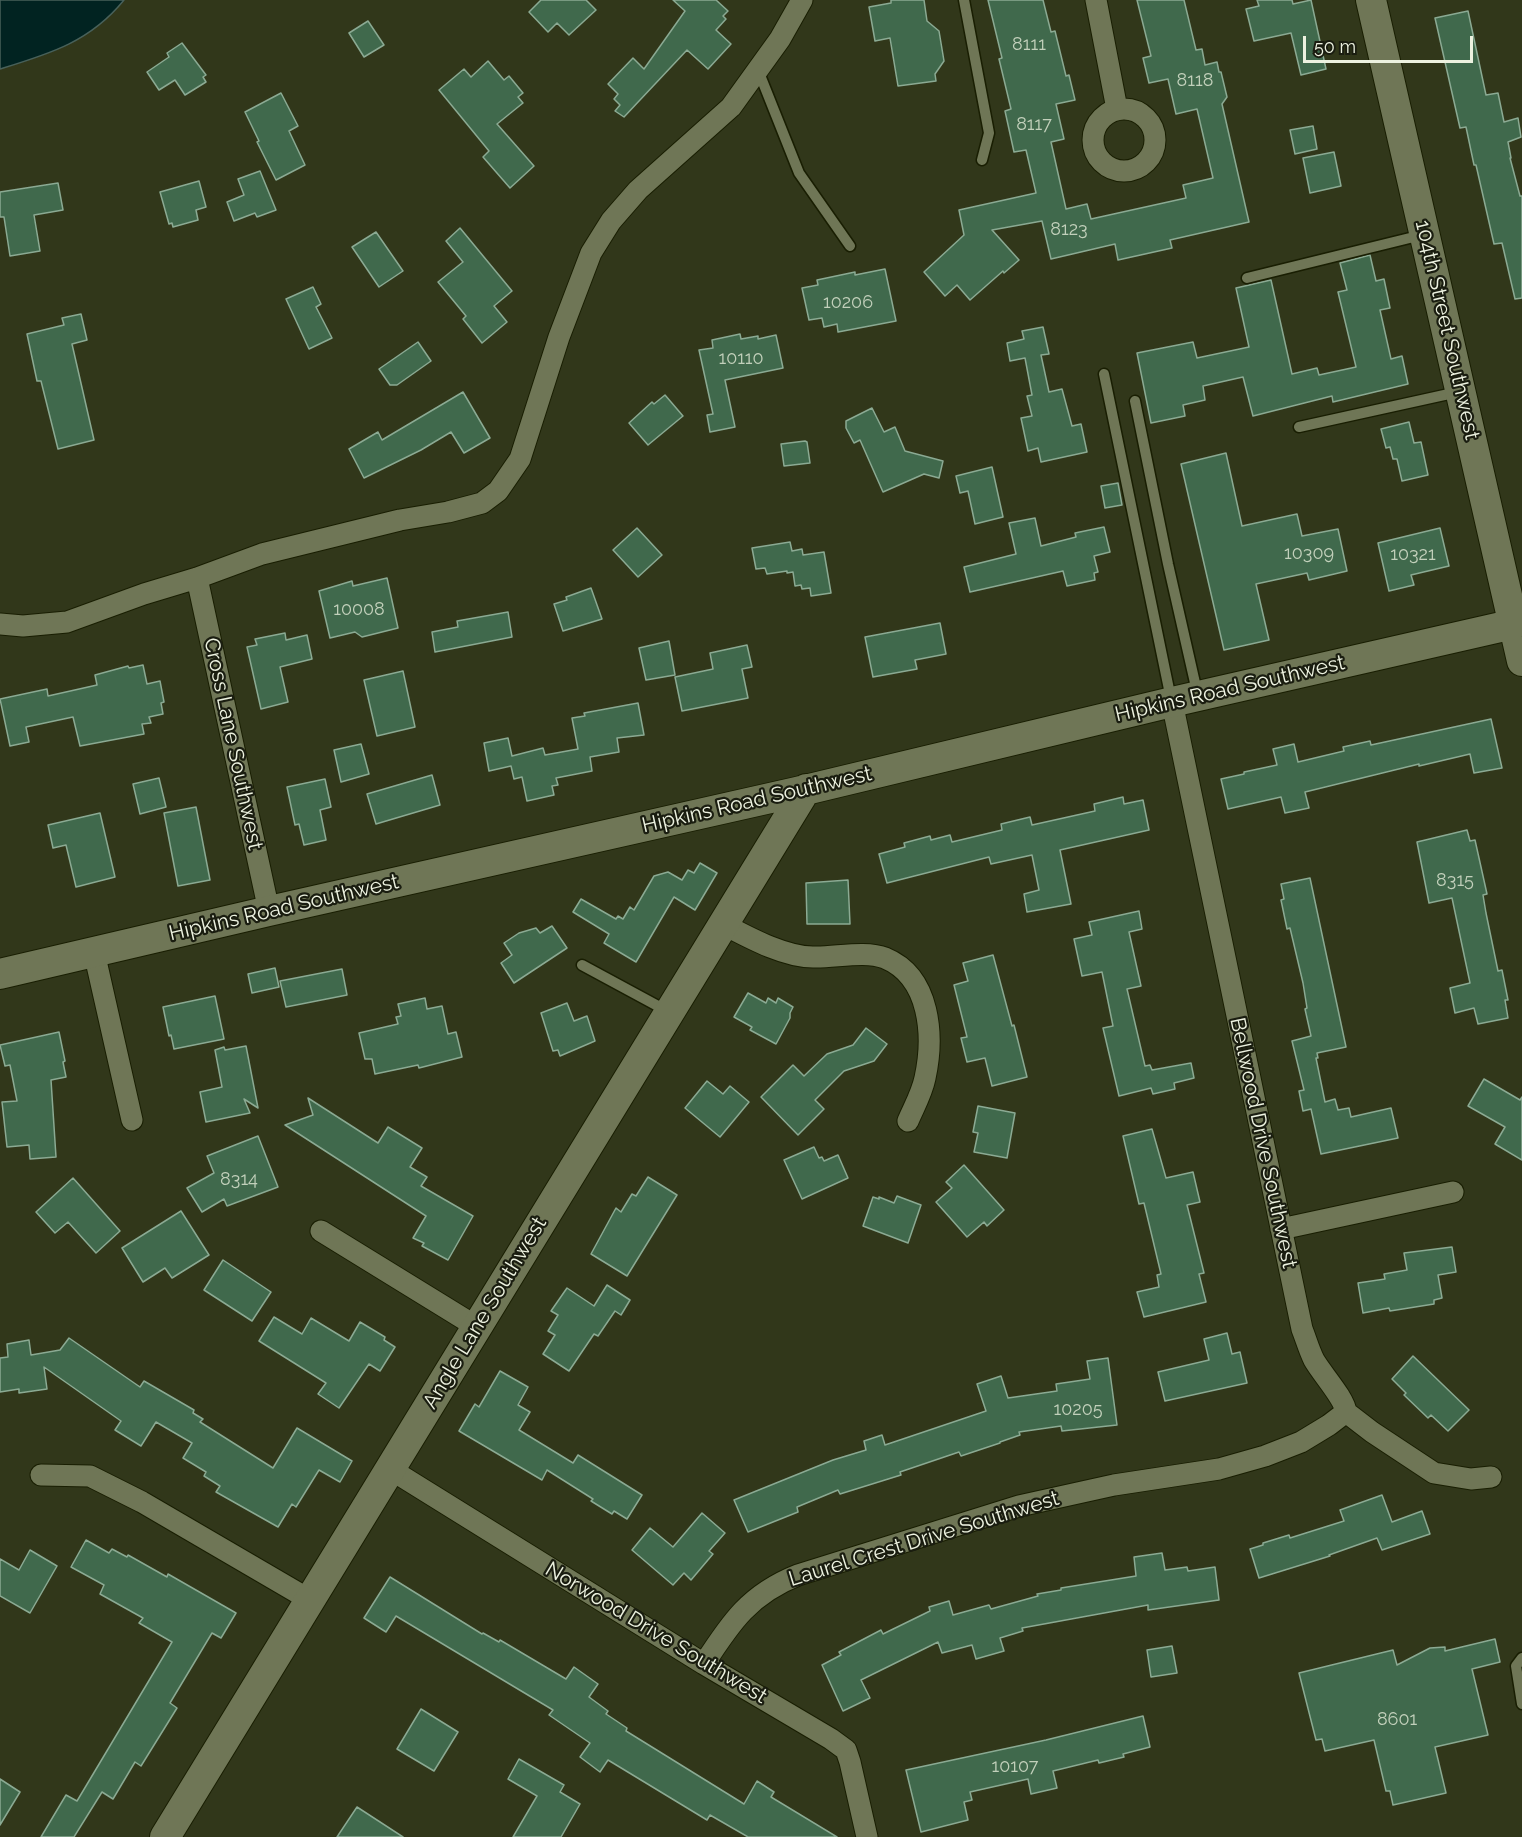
<!DOCTYPE html>
<style>
body{margin:0}
#map{position:relative;width:1522px;height:1837px;overflow:hidden;background:#31371a;font-family:Raleway,sans-serif}
canvas{display:block}
.scale{position:absolute;left:1303px;top:36px;width:170px;height:27px;box-sizing:border-box;border:3px solid #edf2e0;border-top:0;padding-left:8px;font-size:18px;line-height:21px;white-space:nowrap;color:#edf2e0;-webkit-text-stroke:4px #1a1d10;paint-order:stroke}
</style>
<div id="map">
<canvas width="1522" height="1837"></canvas>
<div class="scale">50 m</div>
</div>
<script>
const ctx = document.querySelector('canvas').getContext('2d');
ctx.lineJoin = 'round';
function paint(path, color) {
  ctx.fillStyle = color;
  ctx.fill(path, 'evenodd');
}
function stroke(path, color, width, dash) {
  ctx.strokeStyle = color;
  ctx.lineWidth = width;
  ctx.lineCap = dash ? 'butt' : 'round';
  ctx.setLineDash(dash || []);
  ctx.stroke(path);
}
function write(font, color, halo, rows, align = 'center') {
  ctx.font = font + ' Raleway,sans-serif';
  ctx.lineWidth = 4.5;
  ctx.setLineDash([]);
  ctx.textBaseline = 'middle';
  ctx.strokeStyle = halo;
  ctx.fillStyle = color;
  for (const [text, x, y, turn = 0] of rows) {
    ctx.save();
    ctx.translate(x, y);
    ctx.rotate((+turn || 0) * Math.PI / 180);
    ctx.textAlign = isNaN(turn) ? turn : align;
    if (halo) ctx.strokeText(text, 0, 0);
    ctx.fillText(text, 0, 0);
    ctx.restore();
  }
}
const water = new Path2D(`
 M0 0H124C90 42 49 54 0 69Z`);
paint(water, '#012321');
stroke(water, '#48615a', 1.5);
const building = new Path2D(`
 M541 0H586L596 10 569 35 557 23 548 32 529 12Z
 M673 0H716L728 11 723 16 726 19 716 30 731 44 708 69 687 50 624 117 615 111 620 105 614 99 618 94 608 84 633 58 644 69 685 11Z
 M891 0H924L927 21 939 31 944 61 935 74 936 81 898 86 890 38 875 41 869 7 891 3Z
 M988 0H1043L1051 32 1055 31 1066 76 1069 75 1075 100 1056 104 1064 139 1051 142 1066 209 1087 204 1091 219 1186 198 1183 185 1213 178 1197 109 1176 114 1168 79 1149 83 1143 58 1151 56 1137 0H1184L1196 50 1202 49 1205 65 1217 62 1219 72H1221L1227 97 1222 104 1249 222 1170 240 1172 248 1118 260 1115 244 1051 259 1042 221 992 230 1019 260 1004 273 1003 271 970 300 957 285 945 296 924 272 964 235 959 210 1036 193 1026 150 1014 152 1005 111 1011 109 999 59 1002 58Z
 M1257 0H1292L1293 4 1311 0 1326 69 1301 75 1291 33 1254 41 1246 9 1259 6Z
 M1468 11 1486 95 1498 93 1504 122 1518 118 1521 137 1508 142 1511 158H1510L1520 196H1522V298L1515 299 1502 243 1494 244 1476 165H1474L1466 127 1460 128 1435 18Z
 M368 21 384 45 364 57 349 33Z
 M182 43 206 75 203 77 206 82 185 95 175 80 159 90 147 72 169 57 167 53Z
 M488 61 504 80 509 76 523 93 518 97 523 103 497 124 534 166 510 188 483 157 489 151 439 90 464 69 471 77Z
 M281 93 298 126 289 131 305 165 276 180 257 142 259 141 245 112Z
 M1313 126 1317 149 1295 154 1290 130Z
 M1334 152 1341 186 1310 193 1303 158Z
 M260 171 276 210 257 217 255 213 234 221 227 202 244 195 238 179Z
 M199 181 206 207 196 210 198 220 173 227 172 223 169 224 160 192Z
 M58 183 63 210 34 215 40 251 10 256 4 217H0V192Z
 M460 228 512 291 494 306 507 322 482 343 463 319 466 316 438 282 463 262 446 241Z
 M376 232 403 271 379 287 352 247Z
 M1370 255 1376 281 1384 279 1390 308 1380 310 1391 359 1402 356 1408 384 1333 402 1332 396 1253 416 1243 377 1203 386 1205 400 1183 405 1185 416 1151 423 1137 353 1193 342 1197 358 1249 347 1236 288 1271 280 1292 374 1317 368 1319 375 1356 367 1338 292 1347 290 1340 263Z
 M885 269 896 321 838 332 837 324 824 327 822 318 809 320 802 288 818 285 817 280 855 272V275Z
 M313 287 321 304 316 307 332 338 309 349 286 299Z
 M81 314 87 340 72 344 94 440 58 449 41 381H37L27 334 64 325 62 318Z
 M1043 327 1049 354 1041 355 1049 392 1062 389 1072 426 1081 424 1087 452 1041 462 1038 448 1028 451 1021 418 1032 416 1027 396 1032 395 1025 358 1010 361 1007 343 1024 339 1022 331Z
 M740 334 741 339 758 336V339L776 335 783 368 725 380 735 427 710 432 707 415 713 414 699 350 713 348 712 340Z
 M418 342 431 361 397 385H390L379 369Z
 M463 392 490 438 464 453 451 432 421 450 364 478 349 449 378 432 382 440Z
 M665 395 683 416 648 445 629 423 652 402 654 404Z
 M872 408 884 432 895 427 905 451 943 461 939 478 924 474 883 492 860 440 854 443 846 428V421Z
 M1409 422 1414 443 1421 442 1428 475 1402 481 1397 459H1393L1390 447 1386 448 1381 429Z
 M805 441 807 442 810 463 784 466 781 444Z
 M1226 453 1242 526 1297 514 1302 536 1338 529 1347 571 1309 580 1307 573 1256 584 1269 640 1224 650 1181 464Z
 M992 467 1003 517 975 524 968 491 960 493 956 476Z
 M1118 483 1122 505 1105 508 1101 486Z
 M1035 518 1041 546 1076 537 1075 533 1104 527 1110 552 1094 556 1098 572 1094 573 1095 580 1067 586 1063 571 970 592 964 567 1016 554 1009 523Z
 M637 528 662 555 638 577 613 550Z
 M1440 528 1449 566 1411 575 1414 585 1389 591 1378 543Z
 M790 542 792 551 802 549 803 555 824 552 831 593 811 596 810 588 802 589 801 585 795 586 793 572 787 573V571L767 574 765 568 756 569 752 548Z
 M387 578 398 628 362 637 355 632 330 638 319 591 352 581 353 586Z
 M591 588 602 619 563 631 554 604 567 600 566 597Z
 M508 612 512 637 435 652 432 632 458 627 457 621Z
 M940 623 946 654 915 660 917 669 873 677 865 637Z
 M285 633 286 640 307 635 312 659 280 667 288 702 261 709 247 647 257 645 255 639Z
 M669 641 675 675 646 680 639 648Z
 M747 645 752 667 742 669 748 698 682 711 675 677 713 669 710 653Z
 M143 665 147 684 160 681 164 702 161 703 163 714 149 717 151 723 142 724 144 734 80 746 73 717 26 727 29 742 10 746 0 699 47 689 48 696 97 685 95 675 128 666 129 668Z
 M403 671 415 727 377 736 364 680Z
 M638 703 644 735 617 738 619 752 590 757 592 771 556 778 558 785 552 786 554 795 527 801 522 777 514 779 511 766 489 771 484 743 508 738 512 756 543 748 545 755 578 749 572 718 585 716 584 713Z
 M1491 719 1502 768 1474 773 1470 754 1419 766V764L1305 792 1309 808 1285 813 1281 797 1228 809 1221 779 1244 774V772L1277 765 1273 749 1294 744 1298 762 1344 751 1343 747 1370 741 1371 745Z
 M361 744 369 774 341 782 334 750Z
 M432 775 440 805 376 824 367 794Z
 M159 778 166 807 140 814 133 784Z
 M325 779 331 807 320 810 326 840 304 845 299 824 295 825 287 787Z
 M1123 797 1124 804 1143 800 1149 830 1060 850 1071 904 1027 912 1024 894 1039 890 1032 855 991 864 989 857 887 883 879 854 905 847 904 843 930 836 931 840 950 835 952 842 1002 830 1001 824 1030 817 1032 825 1095 811 1094 804Z
 M196 807 210 880 178 886 164 813Z
 M100 813 115 877 76 887 66 845 53 848 48 825Z
 M1467 830 1470 841 1475 840 1487 894 1483 895 1486 913 1498 971 1502 970 1508 1000H1505L1508 1018 1478 1024 1474 1008 1455 1013 1450 988 1470 983 1452 898 1429 903 1417 842Z
 M700 863 717 873 695 910 674 897 636 962 604 943 609 934 573 912 581 899 616 919 618 916 623 919 630 907 634 910 654 876 668 872 682 880 688 870 694 873Z
 M1310 878 1346 1047 1317 1053 1318 1058H1316L1325 1102 1335 1099 1338 1110 1349 1108 1351 1117 1391 1108 1398 1138 1321 1154 1311 1109 1303 1111 1299 1091 1304 1090 1292 1041 1311 1036 1305 1009 1307 1008 1303 983 1290 928 1287 929 1281 900 1284 899 1281 884Z
 M848 880 850 924H807L806 883Z
 M1139 911 1142 929 1129 932 1141 986 1127 989 1145 1066 1150 1065 1152 1070 1191 1063 1194 1078 1174 1083 1175 1089 1153 1094 1151 1088 1119 1096 1103 1028 1113 1026 1102 972 1082 976 1074 939 1092 935 1089 922Z
 M552 926 567 948 514 983 501 963 512 955 504 943 519 933 536 928 540 933Z
 M993 955 1012 1026 1014 1025 1027 1077 992 1086 985 1058 967 1062 961 1038 967 1037 954 985 968 981 963 963Z
 M275 968 279 987 252 993 248 974Z
 M342 969 347 995 286 1007 280 981Z
 M748 993 766 1003 768 998 776 1003 778 998 793 1007 790 1013V1018L776 1044 750 1030 752 1027 734 1017Z
 M215 996 224 1039 174 1049 171 1035 169 1036 163 1007Z
 M425 998 427 1009 442 1006 448 1034 456 1032 462 1057 419 1068 418 1065 375 1074 372 1059H365L359 1033 398 1024 396 1017 401 1016 398 1004Z
 M567 1003 574 1021 587 1016 595 1041 560 1056 558 1050 553 1051 541 1013Z
 M866 1028 887 1044 874 1061 844 1071 815 1100 824 1109 798 1135 761 1097 793 1065 804 1076 827 1054 853 1045Z
 M59 1032 65 1061 63 1062 66 1077 51 1080 56 1157 30 1159 29 1145 7 1147 2 1102 17 1101 10 1065 5 1066 0 1045Z
 M246 1046 258 1108 244 1099 250 1113 206 1122 200 1092 222 1087 215 1050 224 1047 225 1050Z
 M1484 1079 1520 1100 1522 1097V1160L1495 1144 1505 1127 1468 1106Z
 M707 1081 723 1094 730 1086 749 1102 720 1137 685 1108Z
 M308 1098 378 1143 388 1127 422 1148 410 1167 427 1177 421 1186 473 1216 448 1260 422 1246 424 1243 413 1238 426 1216 285 1125 313 1115Z
 M978 1106 1015 1113 1007 1158 974 1152 978 1133 973 1132Z
 M1152 1129 1166 1178 1193 1172 1200 1202 1187 1205 1204 1273 1199 1274 1206 1302 1144 1317 1137 1292 1159 1287 1157 1275 1161 1274 1144 1203 1139 1204 1123 1136Z
 M258 1136 278 1187 227 1206 224 1199 202 1212 187 1188 214 1173 207 1156Z
 M814 1147 819 1158 822 1157 824 1161 838 1155 848 1178 802 1199 784 1160Z
 M964 1165 1004 1210 987 1226 984 1222 967 1237 936 1202 952 1188 946 1182Z
 M648 1177 677 1195 627 1276 591 1254 616 1208 621 1212 632 1194 636 1196Z
 M73 1178 120 1231 96 1253 68 1222 55 1233 36 1212Z
 M897 1196 921 1205 908 1243 863 1226 873 1197 879 1199V1197L894 1203Z
 M181 1211 209 1255 172 1278 165 1268 143 1282 122 1248Z
 M1452 1247 1456 1272 1438 1275 1442 1298 1434 1300V1304L1390 1311 1389 1308 1363 1313 1358 1283 1385 1279 1384 1274 1407 1270 1404 1253Z
 M223 1260 271 1292 252 1321 204 1290Z
 M607 1285 630 1300 621 1315 615 1311 598 1336 594 1334 569 1371 543 1354 555 1335 548 1331 558 1315 551 1311 567 1288 594 1306Z
 M274 1317 302 1334 311 1318 349 1341 360 1322 385 1337 384 1340 395 1347 380 1371 369 1364 339 1408 318 1394 326 1383 259 1341Z
 M1227 1333 1232 1354 1240 1352 1247 1383 1165 1401 1158 1372 1209 1360 1204 1339Z
 M69 1338 140 1387 144 1381 194 1410 193 1413 203 1419 200 1422 273 1468 297 1428 352 1461 340 1482 319 1470 296 1507 292 1504 278 1527 216 1492 220 1486 204 1476 206 1472 183 1458 192 1443 156 1422 141 1446 115 1430 121 1421 44 1367 47 1389 19 1393V1389L0 1392V1358L8 1357 7 1344 29 1340 31 1355 60 1350Z
 M1413 1356 1469 1410 1448 1431 1431 1415 1428 1418 1404 1395 1406 1393 1392 1379Z
 M1108 1358 1117 1425 1062 1431 1061 1426 1019 1432 1020 1435 1000 1442V1443L961 1456 959 1452 900 1472 901 1475 840 1494 838 1490 797 1507 798 1512 748 1532 734 1500 833 1460 866 1450 864 1441 882 1435 885 1445 986 1411 977 1384 1001 1376 1008 1398 1057 1391 1056 1384 1090 1379 1087 1361Z
 M500 1371 528 1387 518 1405 530 1412 519 1430 573 1463 578 1455 642 1495 627 1519 614 1511 612 1514 591 1501 593 1499 547 1470 542 1480 459 1431 475 1404 479 1407Z
 M1382 1495 1392 1522 1422 1511 1430 1534 1382 1550 1377 1538 1329 1555 1330 1556 1259 1578 1250 1549 1263 1545V1543L1289 1535 1290 1538 1344 1521 1340 1510Z
 M702 1513 725 1533 709 1551 713 1554 691 1580 684 1573 673 1585 632 1550 650 1528 673 1547Z
 M86 1540 109 1553 112 1549 127 1557 128 1555 167 1577 168 1574 236 1613 221 1638 212 1633 170 1703 177 1708 141 1766 135 1762 113 1799 102 1792 74 1837H41L66 1795 77 1801 172 1642 139 1623 143 1618 100 1594 104 1585 71 1567Z
 M30 1550 57 1566 30 1613 0 1596V1559L19 1570Z
 M1162 1553 1165 1570 1187 1567 1188 1571 1215 1567 1219 1600 1148 1610V1605L1022 1628 1023 1631 1000 1638 1004 1651 976 1659 972 1645 942 1653 938 1642 861 1680 870 1698 843 1711 822 1665 841 1655 839 1652 881 1630 883 1634 930 1611 929 1607 949 1601 953 1615 989 1605 991 1609 1038 1596 1037 1594 1061 1590V1588L1136 1576 1134 1557Z
 M390 1577 482 1634 483 1633 499 1642 500 1640 566 1679 574 1667 598 1684 589 1697 608 1711 606 1714 627 1728 626 1731 744 1804 757 1781 774 1792 771 1797 837 1837H748L710 1815 707 1820 608 1760 600 1772 580 1757 590 1743 549 1715 553 1710 396 1616 386 1632 364 1618Z
 M1495 1639 1500 1662 1472 1669 1488 1735 1435 1747 1446 1793 1393 1805 1390 1791H1386L1374 1740 1325 1751 1322 1739 1316 1740 1299 1673 1393 1650 1397 1665 1430 1648 1445 1647V1651Z
 M1172 1646 1177 1673 1151 1677 1147 1650Z
 M421 1709 458 1732 434 1771 397 1749Z
 M1143 1716 1150 1747 1123 1754 1124 1757 1099 1763 1098 1760 1053 1771 1057 1788 1031 1794 1028 1779 970 1792 972 1800 964 1802 968 1820 921 1832 906 1770 1046 1740Z
 M519 1759 564 1785 560 1792 580 1804 561 1837H513L537 1796 508 1779Z
 M0 1779 20 1792 0 1825Z
 M357 1807 403 1837H337Z`);
paint(building, '#40694c');
stroke(building, '#8baa93', 1.5);
const lane = new Path2D(`
 M964 0 989 133 982 160
 M758 70 799 173 850 246
 M1247 278 1422 235
 M1104 374 1171 699
 M1135 401 1168 564 1198 696
 M1299 427 1458 392
 M582 965 669 1012
 M1522 1658 1516 1666 1522 1704`);
const street = new Path2D(`
 M1096 0 1117 109
 M1093 140a31 31 0 1 1 62 0a31 31 0 1 1-62 0Z
 M197 578 269 911
 M0 624 23 626 67 622 144 594 197 578 262 554 400 520 448 512 482 503 498 491 520 459 559 337 591 253 611 221 638 190 731 107 780 39 802 0
 M1172 702 1302 1329C1306 1339 1309 1350 1314 1360 1322 1374 1345 1399 1346 1412L1372 1432 1434 1473 1471 1479 1491 1477
 M723 924C748 937 784 957 813 957 834 958 865 950 885 958 931 977 934 1037 925 1078 922 1093 914 1107 908 1121
 M94 952 132 1120
 M1281 1229 1453 1192
 M321 1231 477 1327
 M390 1469 704 1664 831 1739 846 1750 850 1762 867 1837
 M41 1475 90 1476 142 1502 310 1600
 M704 1664C731 1622 750 1594 798 1575L1019 1506 1114 1485 1219 1469 1265 1456 1301 1442 1329 1425 1346 1412`);
const secondary = new Path2D(`
 M1371 0 1522 661
 M0 974 269 911 797 792 1172 702 1514 624
 M165 1837 806 789`);
stroke(lane, '#191e02', 13);
stroke(street, '#191e02', 23);
stroke(secondary, '#191e02', 32);
stroke(lane, '#6f7656', 10);
stroke(street, '#6f7656', 21);
stroke(secondary, '#6f7656', 30);
write('18px', '#c2d0bb', null, [
 ["8111",1029,45],
 ["8118",1195,81],
 ["8117",1034,125],
 ["8123",1069,230],
 ["10206",848,303],
 ["10110",741,359],
 ["10309",1309,554],
 ["10321",1413,555],
 ["10008",359,610],
 ["8315",1455,881],
 ["8314",239,1180],
 ["10205",1078,1410],
 ["8601",1397,1720],
 ["10107",1015,1767]
]);
write('21px', '#edf2e0', '#1a1d10', [
 ["104th Street Southwest",1447,330,77],
 ["Hipkins Road Southwest",1230,689,-13],
 ["Cross Lane Southwest",233,744,78],
 ["Hipkins Road Southwest",757,800,-13],
 ["Hipkins Road Southwest",284,908,-13],
 ["Bellwood Drive Southwest",1263,1143,78],
 ["Angle Lane Southwest",485,1313,-59],
 ["Laurel Crest Drive Southwest",924,1539,-17],
 ["Norwood Drive Southwest",656,1633,31]
]);
</script>
